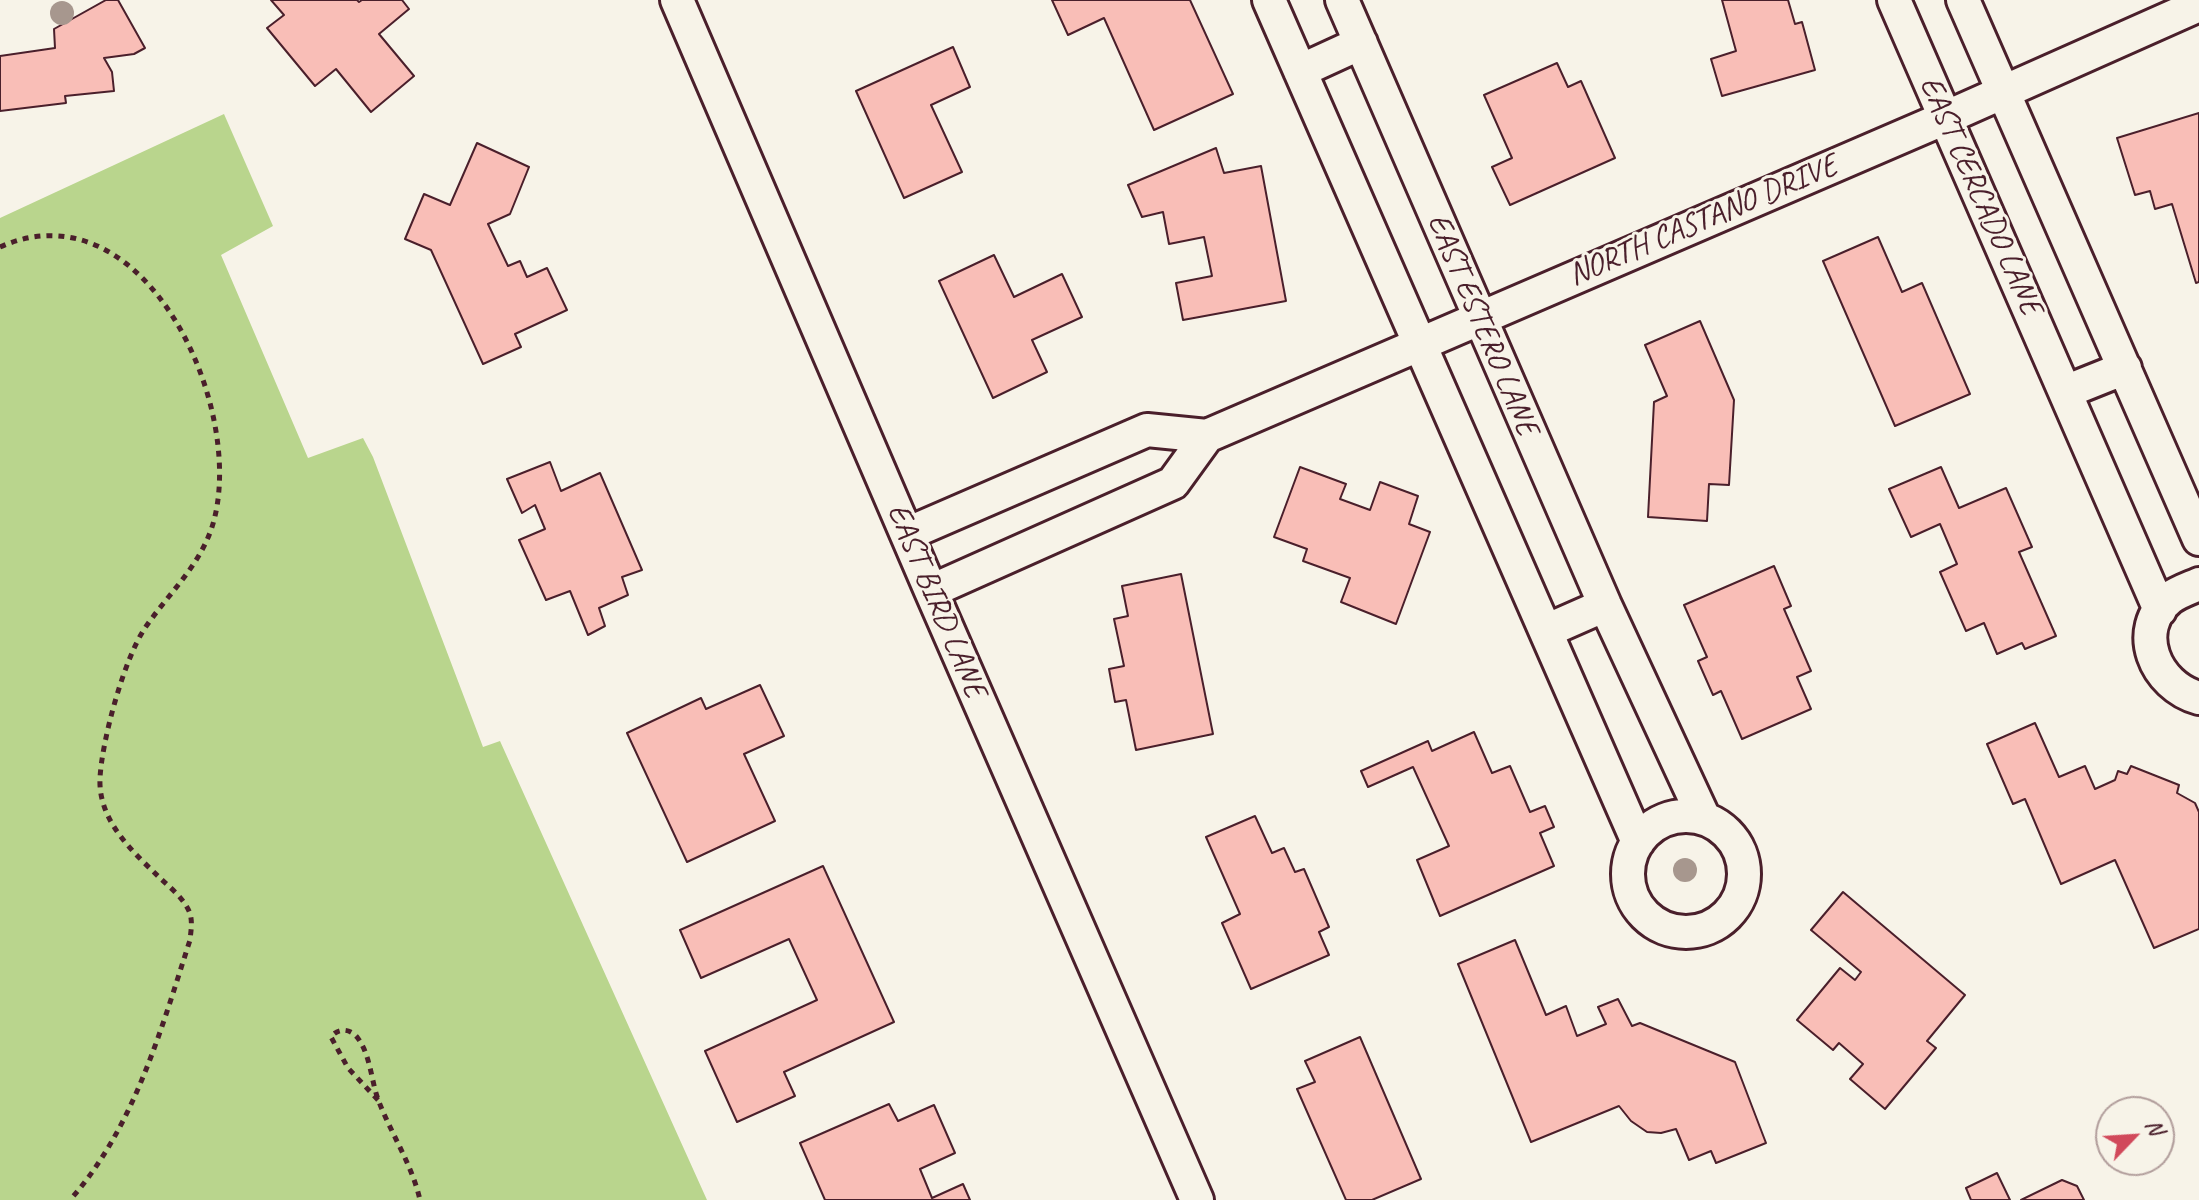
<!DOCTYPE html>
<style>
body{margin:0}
#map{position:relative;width:2199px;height:1200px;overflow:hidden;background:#f7f3e8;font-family:Caveat,sans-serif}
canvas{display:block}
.north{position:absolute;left:2095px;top:1096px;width:80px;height:80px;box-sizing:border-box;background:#f7f3e8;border:2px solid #b29e9c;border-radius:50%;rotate:65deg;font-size:22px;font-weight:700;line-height:32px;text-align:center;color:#4a1f2b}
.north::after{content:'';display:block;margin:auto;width:28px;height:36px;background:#d1495b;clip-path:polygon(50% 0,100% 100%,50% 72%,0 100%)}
</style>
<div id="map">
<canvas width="2199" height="1200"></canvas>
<div class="north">N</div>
</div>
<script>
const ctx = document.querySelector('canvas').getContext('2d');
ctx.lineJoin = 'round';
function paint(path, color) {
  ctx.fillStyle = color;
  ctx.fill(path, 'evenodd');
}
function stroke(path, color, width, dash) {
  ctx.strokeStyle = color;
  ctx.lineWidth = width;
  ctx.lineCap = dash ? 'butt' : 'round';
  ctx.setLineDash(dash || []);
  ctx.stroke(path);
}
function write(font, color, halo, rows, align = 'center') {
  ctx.font = font + ' Caveat,sans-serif';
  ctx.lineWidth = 6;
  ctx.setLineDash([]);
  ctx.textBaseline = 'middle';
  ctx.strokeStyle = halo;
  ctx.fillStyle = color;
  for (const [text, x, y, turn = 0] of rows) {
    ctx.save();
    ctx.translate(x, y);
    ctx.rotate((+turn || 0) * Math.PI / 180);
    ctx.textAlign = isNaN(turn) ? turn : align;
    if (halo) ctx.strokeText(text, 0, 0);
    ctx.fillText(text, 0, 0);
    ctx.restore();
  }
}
paint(new Path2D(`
 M224 114 273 226 221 255 308 458 363 438 373 457 483 747 500 741 707 1200H0V218Z`), '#b9d58d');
const building = new Path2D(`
 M106 0H118L145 48 134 54 104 58 112 72 114 91 65 96 66 103 0 111V56L55 48 54 29Z
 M271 0H357L359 2 362 0H402L409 9 379 34 414 76 371 112 336 69 315 86 267 28 284 15Z
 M1052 0H1190L1233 94 1154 130 1104 18 1068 35Z
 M1722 0H1788L1795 24 1802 22 1815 70 1722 96 1711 59 1736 51Z
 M953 47 970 87 931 105 962 172 904 198 856 91Z
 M1557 63 1568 87 1581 81 1615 158 1510 205 1492 167 1512 158 1484 95Z
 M2199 113V282L2196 283 2172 204 2155 209 2150 191 2135 195 2117 138Z
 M477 143 529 167 510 214 488 224 508 266 520 261 527 277 547 268 567 310 515 334 521 347 483 364 431 250 405 239 424 194 450 205Z
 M1216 148 1224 173 1261 166 1286 301 1183 320 1176 283 1212 276 1204 237 1169 244 1163 212 1142 217 1128 185Z
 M1878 237 1902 292 1922 283 1970 394 1895 426 1823 261Z
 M994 255 1014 297 1062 274 1082 317 1032 340 1047 372 993 398 939 281Z
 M1700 321 1734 400 1729 485 1709 484 1707 521 1648 517 1654 402 1667 396 1645 345Z
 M550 462 561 491 600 473 642 570 622 577 628 595 599 608 605 626 588 635 570 591 546 600 519 540 545 529 535 505 522 513 507 479Z
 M1300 467 1346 484 1340 499 1370 510 1380 482 1418 496 1409 524 1430 532 1396 624 1341 602 1350 578 1303 561 1307 549 1274 537Z
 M1941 467 1959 508 2006 488 2032 547 2019 552 2056 636 2025 649 2022 643 1997 654 1984 623 1966 631 1940 572 1957 564 1940 524 1911 537 1889 489Z
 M1774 566 1791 606 1784 609 1811 671 1797 677 1811 709 1742 739 1721 691 1713 695 1698 661 1707 657 1684 605Z
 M1181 574 1213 734 1136 750 1126 700 1115 702 1109 669 1124 666 1114 619 1128 616 1122 586Z
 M760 685 784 736 744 754 775 821 687 862 627 733 701 698 706 709Z
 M2035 723 2059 777 2085 766 2095 789 2115 780 2118 771 2127 774 2131 766 2179 785 2177 793 2195 803 2199 812V929L2154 948 2115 860 2061 884 2025 799 2013 804 1987 744Z
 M1474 732 1492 773 1510 766 1530 812 1545 806 1554 827 1540 833 1554 866 1440 916 1417 860 1449 846 1413 767 1368 787 1361 771 1428 741 1432 751Z
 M1255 816 1272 853 1284 848 1295 872 1304 869 1329 927 1319 932 1329 955 1251 989 1222 923 1240 914 1206 837Z
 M823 866 894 1022 784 1072 795 1096 737 1122 705 1051 817 1000 789 939 701 978 680 930Z
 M1843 892 1965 995 1927 1041 1936 1048 1885 1109 1850 1079 1863 1064 1839 1043 1833 1050 1797 1020 1840 968 1855 980 1861 972 1811 930Z
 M1515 940 1546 1015 1566 1006 1577 1036 1606 1024 1598 1007 1618 999 1632 1026 1640 1023 1735 1062 1766 1143 1716 1163 1711 1151 1689 1160 1676 1129 1661 1133 1647 1132 1631 1121 1619 1106 1531 1142 1458 964Z
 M1360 1037 1421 1179 1372 1200H1346L1297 1089 1315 1082 1305 1061Z
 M889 1104 898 1121 934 1105 955 1153 920 1169 932 1198 963 1184 970 1200H825L800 1143Z
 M1997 1173 2010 1200H1971L1966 1188Z
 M2062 1180 2077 1186 2084 1200H2021Z`);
paint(building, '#f9beb7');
stroke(building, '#4a1f2b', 2);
const minor = new Path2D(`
 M677 0 931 591 1197 1200
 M1269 0 1638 842
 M1342 0 1605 605 1704 818
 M1894 0 2160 610
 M1963 0 2199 539
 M1300 71 1361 43
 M2065 392 2125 368
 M907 534 1147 430 1207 436 1945 118 2199 5
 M2199 584C2190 588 2178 592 2170 598 2131 630 2155 686 2199 698
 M931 591 1173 483 1207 436
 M1546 631 1605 605
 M1628 874a58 58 0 1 1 116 0a58 58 0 1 1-116 0Z`);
stroke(minor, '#4a1f2b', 38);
stroke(new Path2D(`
 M0 247C146 182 249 412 212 527 199 567 168 594 145 628 124 659 102 740 100 778 98 821 133 852 161 879 171 888 183 898 189 911 193 920 191 930 190 940 161 1030 134 1128 70 1200
 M378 1100 348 1068 331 1037C338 1028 349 1028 357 1037 371 1055 371 1082 379 1102 392 1135 412 1165 420 1200`), '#4a1f2b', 5, [6, 6]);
stroke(minor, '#f7f3e8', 32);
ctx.fillStyle = '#a7978e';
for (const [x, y] of [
 [62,13],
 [1685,870]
]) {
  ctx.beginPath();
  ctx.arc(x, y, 12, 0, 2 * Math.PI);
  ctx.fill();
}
write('32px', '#4a1f2b', '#f7f3e8', [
 ["EAST CERCADO LANE",1980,196,66],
 ["NORTH CASTANO DRIVE",1703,221,-23],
 ["EAST ESTERO LANE",1482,325,67],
 ["EAST BIRD LANE",936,601,67]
]);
</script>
